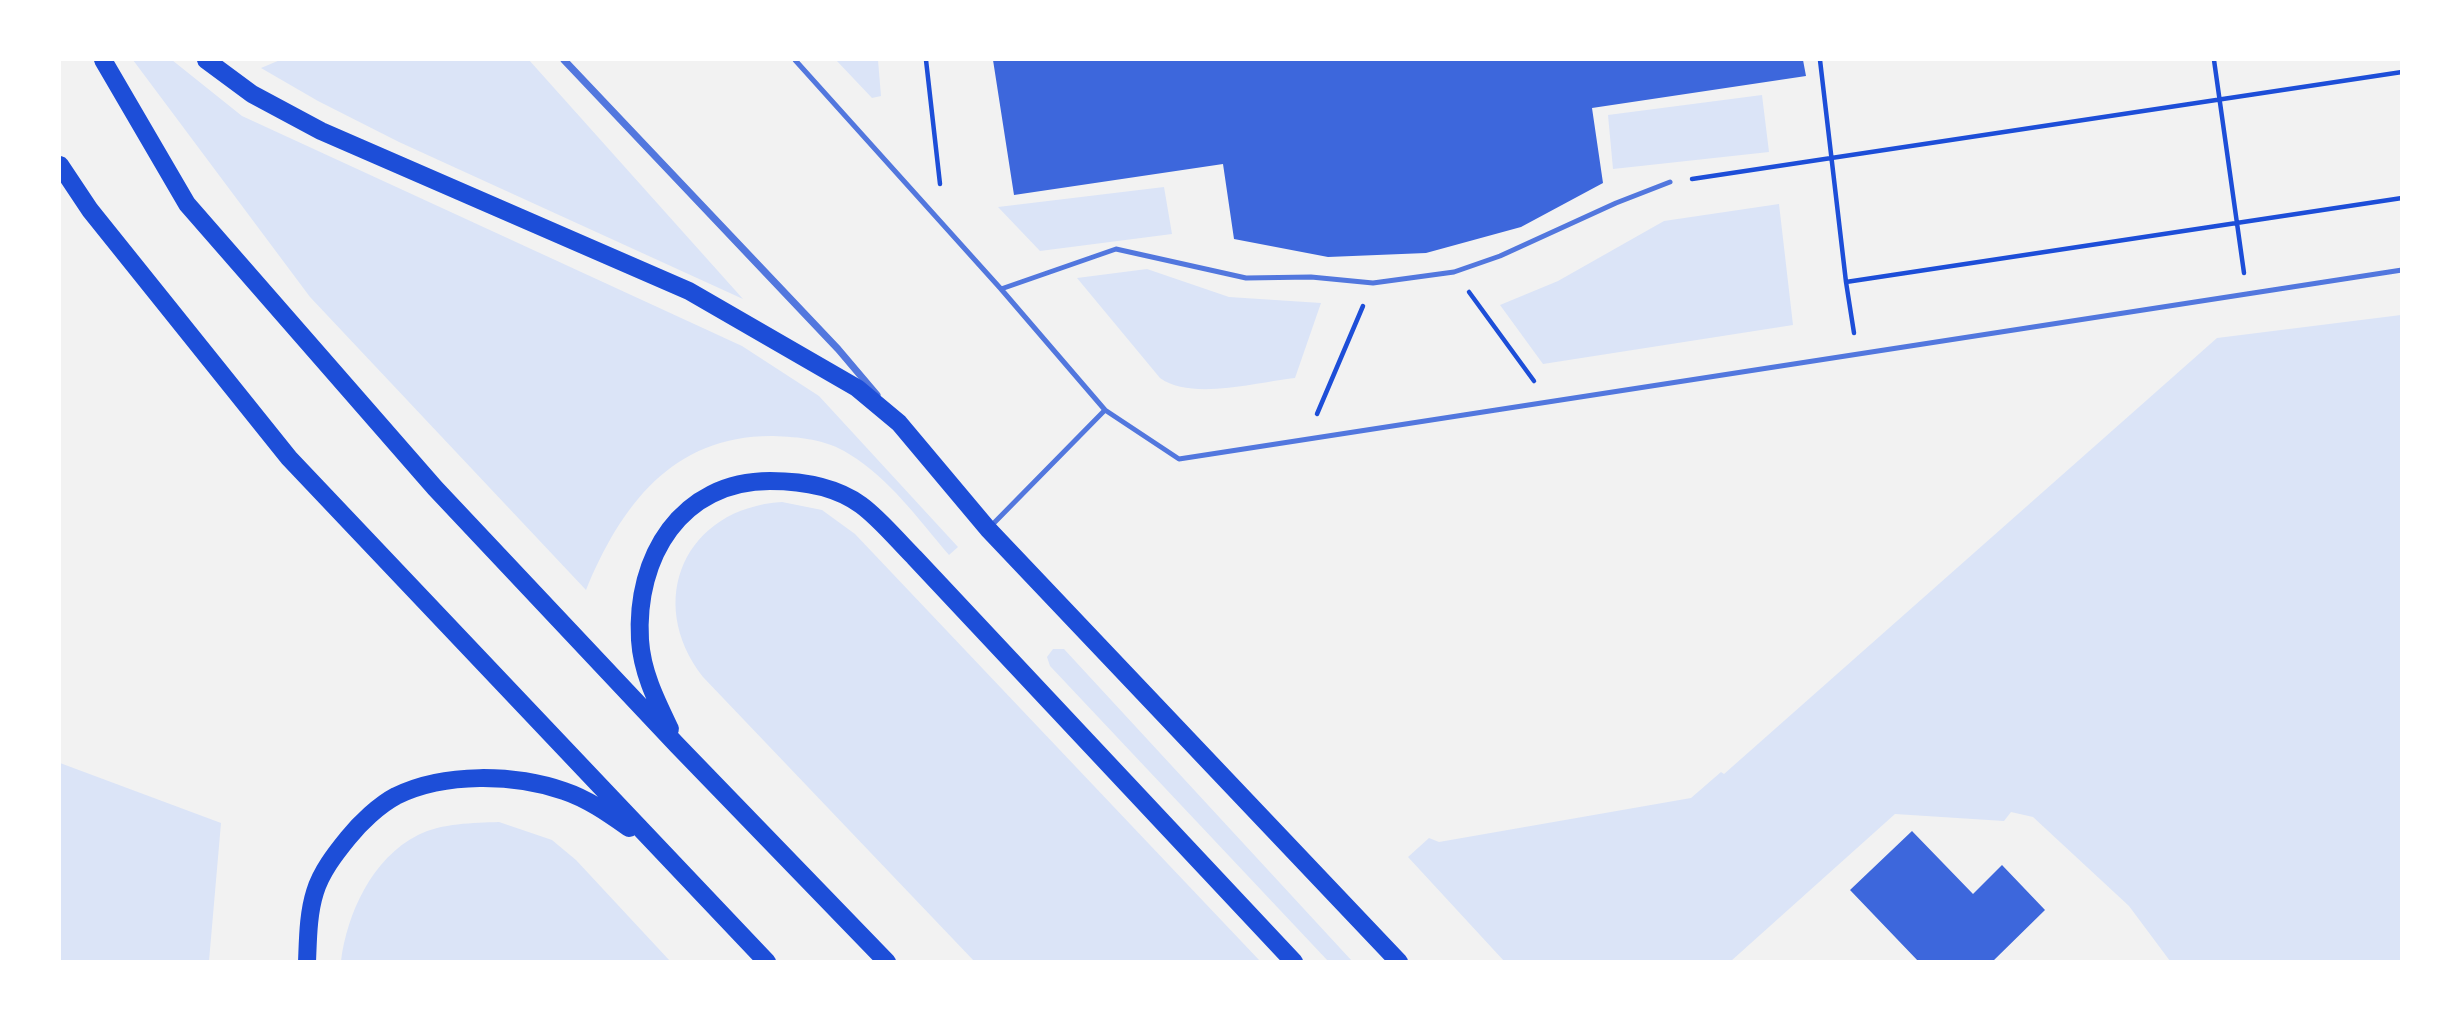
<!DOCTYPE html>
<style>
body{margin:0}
#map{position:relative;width:2461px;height:1021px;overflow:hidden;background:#f2f2f2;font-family:Montserrat,sans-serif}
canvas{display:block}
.frame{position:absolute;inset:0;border:61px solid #fff;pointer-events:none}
</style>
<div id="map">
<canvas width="2461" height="1021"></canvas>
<div class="frame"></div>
</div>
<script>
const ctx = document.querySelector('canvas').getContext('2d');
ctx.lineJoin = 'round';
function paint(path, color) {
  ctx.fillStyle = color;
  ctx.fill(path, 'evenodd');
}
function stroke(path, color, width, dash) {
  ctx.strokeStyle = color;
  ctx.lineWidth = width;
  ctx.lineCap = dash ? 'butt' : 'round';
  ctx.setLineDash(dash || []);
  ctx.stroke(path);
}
paint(new Path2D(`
 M133 60H172L242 116 742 346 819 396 958 547 949 555C918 519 890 479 849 454 826 439 799 437 773 436 673 435 621 505 586 590L310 297Z
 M280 60H529L743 299 399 142 318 101 261 68Z
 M836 60H878L881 96 872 98Z
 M1762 95 1769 152 1613 169 1608 115Z
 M1164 187 1172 234 1040 251 998 207Z
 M1779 204 1793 325 1543 364 1500 305 1558 281 1664 221Z
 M1147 269 1229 297 1321 303 1295 378C1257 382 1192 401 1160 378L1077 278Z
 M2401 315V961H2170L2129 906 2033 817 2011 812 2004 821 1895 814 1731 961H1504L1408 857 1429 838 1439 842 1691 798 1721 772 1724 774 2217 338Z
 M782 502 822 510 855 534 1260 961H974L703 677C644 601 685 508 782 502Z
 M1053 649H1064L1352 961H1328L1050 666 1047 657Z
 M60 763 221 823 209 961H60Z
 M499 822 552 840 576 860 670 961H341C347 914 372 858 418 835 442 823 473 823 499 822Z`), '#dbe4f7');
paint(new Path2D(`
 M993 60H1803L1806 76 1592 108 1603 183 1521 227 1426 253 1328 257 1234 239 1223 164 1014 195Z
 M1912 831 1973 894 2002 865 2045 910 1992 962H1919L1850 890Z`), '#3d67dc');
stroke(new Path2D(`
 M926 60 940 184
 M1820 60 1846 282 1854 333
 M2214 60 2244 273
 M1692 179 2402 72
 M1846 282 2402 198
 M1469 292 1534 381
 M1317 414 1363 306`), '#1d4ed8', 4.5);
stroke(new Path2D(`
 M795 60 1001 289 1105 410
 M1001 289 1116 249 1246 278 1311 277 1373 283 1454 272 1500 256 1616 203 1670 182
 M991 526 1105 410 1179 459 2402 270`), '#5277de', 5);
stroke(new Path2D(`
 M564 60 838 349 877 395`), '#5277de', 7);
stroke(new Path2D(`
 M103 60 187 204 435 488 677 745 887 962
 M206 60 252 94 321 131 689 291 857 388 899 423 988 529 1399 962
 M60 165 90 210 289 458 767 962
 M670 729C656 700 642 672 640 640 635 557 681 481 770 481 801 481 835 486 861 505 880 519 897 540 914 557L1294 962
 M307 962C308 939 308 914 315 892 321 872 335 854 348 838 360 823 379 805 396 796 445 772 514 774 564 791 588 799 609 814 629 828`), '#1d4ed8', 18);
</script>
